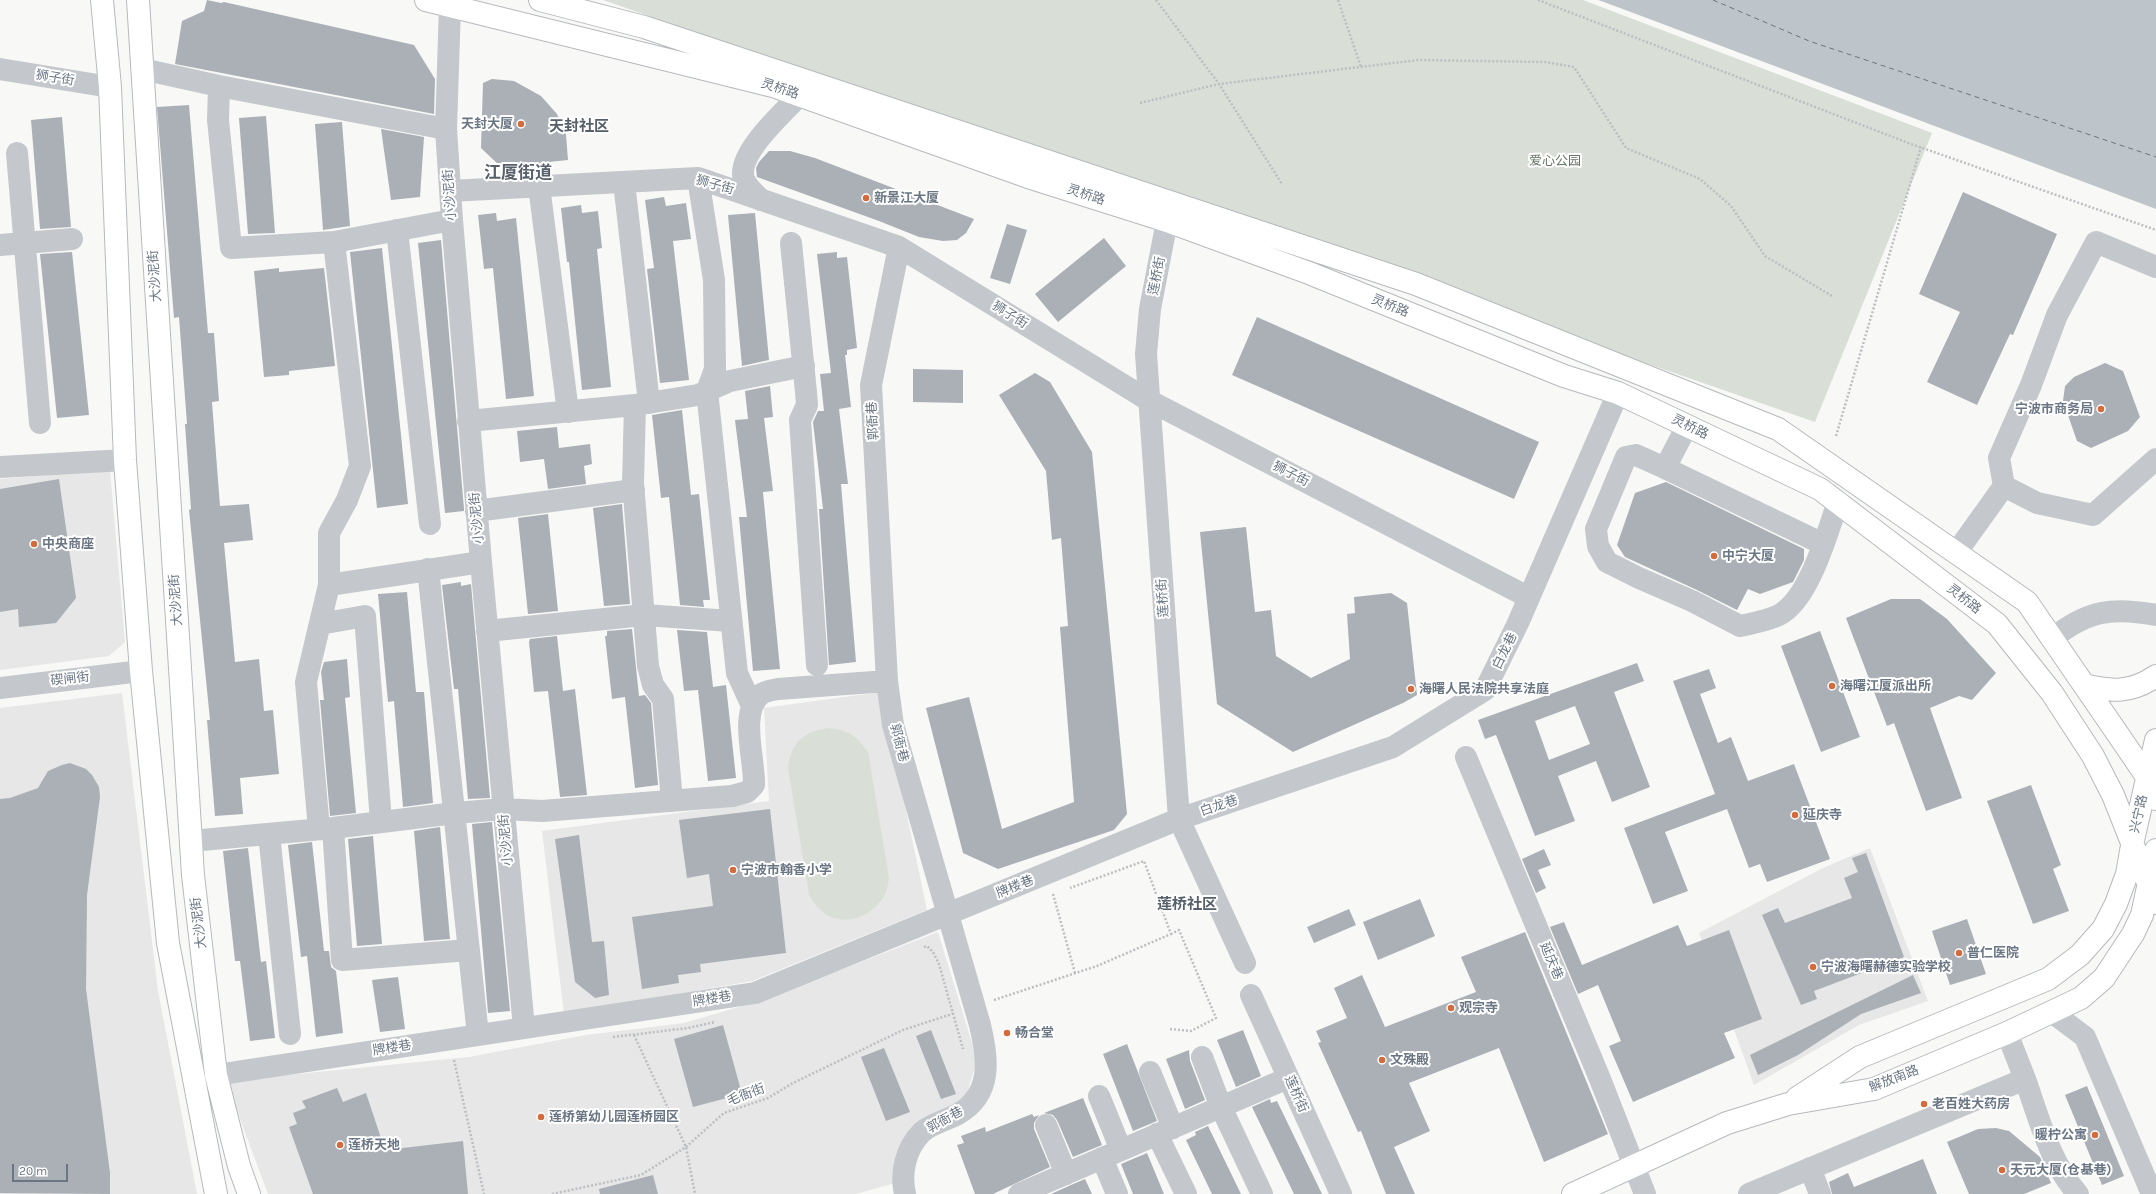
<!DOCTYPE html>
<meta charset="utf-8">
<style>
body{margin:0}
#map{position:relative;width:2156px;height:1194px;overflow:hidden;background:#f8f8f6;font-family:Karla,sans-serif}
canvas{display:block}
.scale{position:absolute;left:12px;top:1164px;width:56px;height:18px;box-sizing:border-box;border:2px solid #6a7684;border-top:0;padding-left:5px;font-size:12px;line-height:14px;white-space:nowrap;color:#6a7684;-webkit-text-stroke:3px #fff;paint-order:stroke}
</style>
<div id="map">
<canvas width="2156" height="1194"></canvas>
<div class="scale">20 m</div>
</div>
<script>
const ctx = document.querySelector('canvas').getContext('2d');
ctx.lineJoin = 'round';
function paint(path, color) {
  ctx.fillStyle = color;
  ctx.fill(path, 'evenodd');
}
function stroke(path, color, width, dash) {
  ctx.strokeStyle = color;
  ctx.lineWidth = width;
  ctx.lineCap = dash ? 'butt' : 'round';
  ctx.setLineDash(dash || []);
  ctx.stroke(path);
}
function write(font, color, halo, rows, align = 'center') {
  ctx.font = font + ' Karla,"Noto Sans SC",sans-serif';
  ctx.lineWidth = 4;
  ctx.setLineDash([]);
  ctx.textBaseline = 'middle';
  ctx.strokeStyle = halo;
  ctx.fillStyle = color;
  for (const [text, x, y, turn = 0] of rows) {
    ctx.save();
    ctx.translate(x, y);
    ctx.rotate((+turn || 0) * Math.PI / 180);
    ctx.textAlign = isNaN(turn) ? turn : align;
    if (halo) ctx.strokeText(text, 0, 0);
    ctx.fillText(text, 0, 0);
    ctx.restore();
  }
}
paint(new Path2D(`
 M110 470 125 642 109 656 0 670V479Z
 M881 692 927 910 752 981 564 1014 542 831 769 801 764 708Z
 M122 693 158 991 197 1194H0V708Z
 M1870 848 1928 1001 1859 1025 1754 1085 1699 933 1823 868Z
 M938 932 977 1059 964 1104 917 1131 895 1183 856 1194H268L226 1081 469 1057 586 1035 684 1023 763 1000Z`), '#e6e7e6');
paint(new Path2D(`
 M603 0H1583L1932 133 1815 422Z
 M829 728C851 731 855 735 868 752L889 878C888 884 887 891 884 896 865 927 825 929 809 894L788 768C791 743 803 731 829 728Z`), '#d9dfd7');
paint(new Path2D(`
 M1598 0H2156V209L1604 2Z`), '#bdc5ca');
stroke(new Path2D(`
 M1713 0 1809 41 2156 157`), '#66777f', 1, [5, 4]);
paint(new Path2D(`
 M207 0 221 3 224 2 414 45 435 79 434 114 175 64 182 21 204 11Z
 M492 79 514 81 541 96 557 114 566 134 568 160 501 167 481 148 483 83Z
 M189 105 208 333H214L219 401 212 402 220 506 249 504 253 540 224 543 235 662 259 659 264 711 273 710 279 774 240 778 243 814 215 816 207 720H210L189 510 191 509 185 424H187L179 317 174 318 157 107Z
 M266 116 275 233 248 234 239 118Z
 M62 117 71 227 40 229 31 120Z
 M342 122 350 226 323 230 315 124Z
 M381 129 424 137 420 197 391 200Z
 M769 151H790L815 158 974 219 966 233 957 240 943 241 919 237 879 221 757 177 756 168 759 162Z
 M1963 192 2057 234 2013 335 2010 334 1977 405 1927 382 1960 312 1919 294Z
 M664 197 666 206 686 203 691 239 673 241 689 380 660 383 647 269 654 268 645 200Z
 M581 205 582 213 598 211 602 248 597 249 611 387 582 390 569 262H567L561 208Z
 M496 213 497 221 516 218 534 396 506 399 493 268 484 269 478 215Z
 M755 213 769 360 742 366 728 215Z
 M1007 224 1027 230 1010 284 990 278Z
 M1104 238 1126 266 1058 322 1035 294Z
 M441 240 464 509V511L445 513 418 243Z
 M382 248 408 504 377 508 350 252Z
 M72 252 89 415 57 418 40 254Z
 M837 252V258L847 257 857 348 847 350V355H845L851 407 839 409 848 484H841L856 662 829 665 819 509H823L813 422 818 411H824L820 374 831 373 817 254Z
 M279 268V272L324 268 335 366 289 371V375L264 377 254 271Z
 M1257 317 1539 442 1514 499 1232 375Z
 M2105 363 2123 371 2140 417 2128 431 2091 448 2077 441 2063 401 2065 386 2074 377Z
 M913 369 963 370V403L913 402Z
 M1035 373 1050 382 1092 452 1127 814 1114 830 998 869 963 853 926 708 969 697 1002 829 1074 802 1060 627 1068 626 1061 538 1052 540 1046 471 999 395Z
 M770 386 773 417 764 418 773 491 763 492 780 669 753 671 739 517H747L735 420 748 419 745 391Z
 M682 410 691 495 699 494 710 600H703L704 607 680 605 669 497 661 498 652 415Z
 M557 427 559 448 590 444 592 464 584 466 586 484 548 489 544 459 520 462 517 431Z
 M59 479 76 598 56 623 19 627 18 609 0 612V489Z
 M1666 482 1804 549V560L1793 582 1760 594 1748 589 1737 610 1697 590 1625 557 1617 545 1635 493Z
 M622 504 630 604 604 606 593 508Z
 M548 514 558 611 528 614 518 518Z
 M1246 527 1255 612 1271 610 1276 656 1311 678 1350 659 1347 614 1355 613 1354 597 1391 593 1407 603 1417 695 1403 703 1293 752 1217 704 1200 532Z
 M461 582V586L471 584 490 798 468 799 458 689H454L442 585Z
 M407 592 416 692H424L433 803 403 807 394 701 388 702 378 594Z
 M1891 599H1920L1947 619 1996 673 1972 700 1959 696 1930 708 1962 798 1926 811 1894 723 1887 726 1846 618Z
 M632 629 639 696 645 695 651 703 658 785 635 788 625 697 612 699 605 636H607V631Z
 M677 630 707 632 713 687 726 685 736 778 708 781 698 690 684 691Z
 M1820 631 1860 737 1821 752 1781 646Z
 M557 636 563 691 575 689 587 795 560 797 548 691 534 692 529 642 530 639Z
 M347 659 350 697 345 698 356 813 330 816 320 700H324L321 672 324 662Z
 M1637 663 1644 681 1614 692 1650 787 1612 802 1596 761 1558 776 1575 821 1535 836 1496 735 1485 739 1478 720ZM1575 706 1590 744 1549 760 1535 721Z
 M1709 669 1716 688 1700 694 1718 743 1731 737 1748 781 1794 764 1830 859 1767 882 1760 864 1749 868 1727 809 1665 832 1688 891 1653 904 1624 828 1715 794 1673 681Z
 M70 763 86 769 92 775 99 787 100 797 87 895 86 989 110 1173V1194L0 1193V799L10 798 38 788 48 771 62 765Z
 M2031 785 2061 865 2053 869 2069 911 2033 924 1987 801Z
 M770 809 786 953 700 964 701 972 678 975 679 983 642 989 632 917 713 906 709 874 687 878 679 820Z
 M492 822 510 1011 488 1013 472 824Z
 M440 827 450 939 424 941 414 831Z
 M579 835 592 942 604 941 609 995 595 998 575 982 555 839Z
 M373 836 382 944 357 946 348 839Z
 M312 842 324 951H329L331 967 336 971 343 1033 316 1037 307 956 301 957 288 845Z
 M248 848 261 962 266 961 275 1038 250 1041 240 961H235L223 851Z
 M1544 849 1551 865 1538 870 1546 888 1536 893 1522 859Z
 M1866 853 1904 957 1814 991 1817 999 1801 1005 1762 915 1778 908 1785 923 1852 898 1844 878 1858 872 1852 858Z
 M1420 899 1435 936 1378 960 1363 922Z
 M1349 909 1356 925 1314 943 1307 927Z
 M1967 919 1986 974 1950 985 1932 931Z
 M1564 922 1582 965 1678 925 1687 946 1729 930 1762 1019 1724 1033 1735 1058 1633 1102 1609 1046 1621 1041 1598 985 1578 994 1550 927Z
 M1525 932 1608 1134 1544 1162 1499 1048 1409 1083 1430 1131 1394 1147 1415 1194H1386L1361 1131 1358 1132 1318 1043 1321 1042 1316 1031 1347 1018 1334 988 1362 975 1385 1027 1476 992 1461 957Z
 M1913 975 1921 993 1861 1014 1798 1055 1758 1075 1750 1055Z
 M398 977 405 1029 380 1032 372 980Z
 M723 1025 742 1094 693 1107 674 1039Z
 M931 1030 956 1094 941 1099 916 1036Z
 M1243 1030 1261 1076 1236 1087 1217 1040Z
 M1127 1044 1157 1121 1133 1131 1103 1054Z
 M884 1048 910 1112 886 1121 861 1057Z
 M1189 1050 1190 1061 1205 1100 1185 1109 1166 1059Z
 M2087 1086 2124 1176 2102 1185 2065 1095Z
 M337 1088 343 1102 366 1093 385 1150 463 1141 468 1194H313L289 1127 297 1124 293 1113 306 1108 302 1101Z
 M1083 1098 1102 1145 1073 1157 1057 1120 1053 1115 1044 1113Z
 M1270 1099 1271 1103 1277 1101 1322 1194H1294L1252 1107Z
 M1032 1114 1034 1117 1039 1115 1034 1123V1129L1050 1167 993 1194H975L957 1145 964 1143 961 1136 985 1127 986 1132Z
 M1208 1126 1241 1194H1212L1186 1140 1196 1135 1195 1132Z
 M1996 1128 2009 1131 2040 1157 2051 1183 2024 1194H1969L1947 1142 1978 1129Z
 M1147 1153 1164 1194H1133L1121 1164Z
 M1923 1159 1937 1194H1832L1829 1182 1848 1173 1854 1187Z
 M653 1175 658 1194H600L599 1189Z
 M1085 1179 1092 1194H1051L1071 1185Z`), '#aab0b6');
const major = new Path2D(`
 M102 0 110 87 125 460 141 671 168 943 216 1194
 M138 0 193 875 216 1075 239 1166 249 1194
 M426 0 773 86 1028 177 1167 221 1309 273 1564 376 1618 393 1820 489 1997 624 2052 693 2093 756 2113 795 2156 903
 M540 0 644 27 1416 284 1778 429 2027 602 2128 749 2147 777 2156 799
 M2084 685C2112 692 2131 693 2156 676
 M1797 1098 1860 1057 2048 979 2080 955 2103 929 2116 904 2127 874 2133 840 2156 740
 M1573 1194 1727 1123 1788 1104 1874 1089 2007 1033 2081 998 2104 978 2133 934 2142 915 2156 850`);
stroke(major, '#b6b9bd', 24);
stroke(new Path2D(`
 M1156 0 1219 84 1282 184
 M1338 0 1361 67
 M1538 0 1911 144 2156 230
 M1140 103 1219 84 1418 60 1545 62 1574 67 1626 148 1700 179 1731 206 1765 256 1832 296
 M1836 436 1921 147
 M1053 894 1075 973
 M924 947 927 946 933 952 939 964 963 1049
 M994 1000 1097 966 1171 934 1144 861 1070 888
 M1170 1029 1191 1031 1216 1018 1179 930 1171 934
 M634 1035 686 1147 695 1194
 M613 1037 688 1028 715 1022
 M454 1060 484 1194
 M552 1194 641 1175 686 1147 724 1113 768 1098 793 1083 903 1030 955 1013`), '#bcbec1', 2.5, [2, 2]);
stroke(new Path2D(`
 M450 6 446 129 452 220 481 562 524 1028
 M0 69 110 87
 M142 69 219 86 446 129
 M219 86 218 120 231 248 334 242 452 220
 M17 153 40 423
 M698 178 714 280 715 369 707 391 737 673 752 706
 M624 182 649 403
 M539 186 568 412
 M450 191 698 178 899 247 1148 400 1528 597
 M761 200C755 193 744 185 743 175 741 150 783 113 800 95
 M1167 221 1150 309 1146 354 1179 819 1245 963
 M397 230 430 524
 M791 243 806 392 807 405 800 420 817 665
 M0 245 72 239
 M899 247 871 385 887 681 893 725 980 1025C988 1058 993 1094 958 1114 947 1120 931 1124 922 1132 906 1148 900 1172 905 1194
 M635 405 633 483 648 666 653 685 663 699 672 801
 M468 421 635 405 698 395 730 381 804 366
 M1687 426 1665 468 1636 455 1626 457 1596 529 1598 546 1607 562 1639 578 1692 601 1740 626C1753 623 1767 621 1779 615 1809 600 1827 533 1838 502
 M0 467 125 460
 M1665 468 1823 544
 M2004 486 2037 503 2093 515 2156 459
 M476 511 634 490
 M1956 553 2004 486 1999 458 2031 385 2057 315 2096 242 2156 267
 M428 569 478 1035
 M329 585V533L347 500 360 466 334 242
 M320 624 365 616 381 821
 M487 631 644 615 731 621
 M2053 638C2088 610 2113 607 2156 615
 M0 688 141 671
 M1466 757 1600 1079 1645 1194
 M333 828 342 960 469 950
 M319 829 306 682 329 585 481 562
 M269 834 290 1034
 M191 841 333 828 455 813 503 809 542 811 732 796 747 792 754 785C755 760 739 713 760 695 764 691 773 690 778 689L887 681
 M1251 995 1341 1194
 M2053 1013 2085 1037 2152 1194
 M1202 1057 1221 1107 1262 1194
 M1150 1072 1173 1128
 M216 1075 755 993 1179 819 1393 747 1485 690 1518 623 1618 393
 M2025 1079C2039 1118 2050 1163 2078 1194
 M1099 1096 1121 1150
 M1046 1125 1066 1174
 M1157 1134 1186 1194
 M1102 1158 1117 1194
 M1810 1168 1820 1194
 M1019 1194 1288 1078
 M1749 1194 2025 1079 2007 1033`), '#c4c7cb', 22);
stroke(major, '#fff', 22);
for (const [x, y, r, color] of [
 [521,124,4,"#d26c3c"],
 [866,198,4,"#d26c3c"],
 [2101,409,4,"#d26c3c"],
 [34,544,4,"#d26c3c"],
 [1714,556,4,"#d26c3c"],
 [1832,686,4,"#d26c3c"],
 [1411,689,4,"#d26c3c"],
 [1795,815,4,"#d26c3c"],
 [733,870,4,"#d26c3c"],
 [1959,953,4,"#d26c3c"],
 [1813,967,4,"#d26c3c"],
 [1451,1008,4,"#d26c3c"],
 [1007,1033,4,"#d26c3c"],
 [1382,1060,4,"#d26c3c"],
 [1924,1104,4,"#d26c3c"],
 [541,1117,4,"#d26c3c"],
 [2095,1135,4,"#d26c3c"],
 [340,1145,4,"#d26c3c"],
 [2002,1170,4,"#d26c3c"]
]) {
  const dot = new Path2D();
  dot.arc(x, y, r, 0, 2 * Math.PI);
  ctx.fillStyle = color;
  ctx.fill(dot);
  stroke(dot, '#fff', 1.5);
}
write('13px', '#6a7684', '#fff', [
 ["狮子街",55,78,9],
 ["灵桥路",780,89,18],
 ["狮子街",715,185,16],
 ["小沙泥街",450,195,-94],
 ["灵桥路",1086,195,18],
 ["大沙泥街",155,276,-94],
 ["莲桥街",1157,276,-79],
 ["灵桥路",1390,306,22],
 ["狮子街",1010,315,32],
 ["郭衙巷",873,421,-93],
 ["灵桥路",1690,427,26],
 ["狮子街",1291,474,27],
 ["小沙泥街",477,518,-95],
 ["莲桥街",1163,598,-94],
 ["灵桥路",1964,599,38],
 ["大沙泥街",176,600,-94],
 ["白龙巷",1505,651,-64],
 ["碶闸街",70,679,-7],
 ["郭衙巷",899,743,75],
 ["白龙巷",1219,806,-19],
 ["兴宁路",2139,814,-77],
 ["小沙泥街",506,840,-95],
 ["牌楼巷",1015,887,-22],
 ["大沙泥街",199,923,-97],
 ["延庆巷",1551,961,67],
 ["牌楼巷",712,999,-9],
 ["牌楼巷",392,1048,-9],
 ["解放南路",1894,1079,-21],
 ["莲桥街",1296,1094,66],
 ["毛衙街",746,1095,-21],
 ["郭衙巷",945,1120,-29]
]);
write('bold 13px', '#6a7684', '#fff', [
 ["天封大厦",513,124,"right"],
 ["新景江大厦",874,198],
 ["宁波市商务局",2093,409,"right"],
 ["中央商座",42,544],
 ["中宁大厦",1722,556],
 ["海曙江厦派出所",1840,686],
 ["海曙人民法院共享法庭",1419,689],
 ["延庆寺",1803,815],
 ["宁波市翰香小学",741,870],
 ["普仁医院",1967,953],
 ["宁波海曙赫德实验学校",1821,967],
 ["观宗寺",1459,1008],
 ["畅合堂",1015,1033],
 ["文殊殿",1390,1060],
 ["老百姓大药房",1932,1104],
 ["莲桥第幼儿园莲桥园区",549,1117],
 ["暖柠公寓",2087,1135,"right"],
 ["莲桥天地",348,1145],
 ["天元大厦(仓基巷)",2010,1170]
], 'left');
write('13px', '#667764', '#fff', [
 ["爱心公园",1555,161]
]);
write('bold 15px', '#57606a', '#fff', [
 ["天封社区",579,127],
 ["莲桥社区",1187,905]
]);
write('bold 17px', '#57606a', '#fff', [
 ["江厦街道",518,173]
]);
</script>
